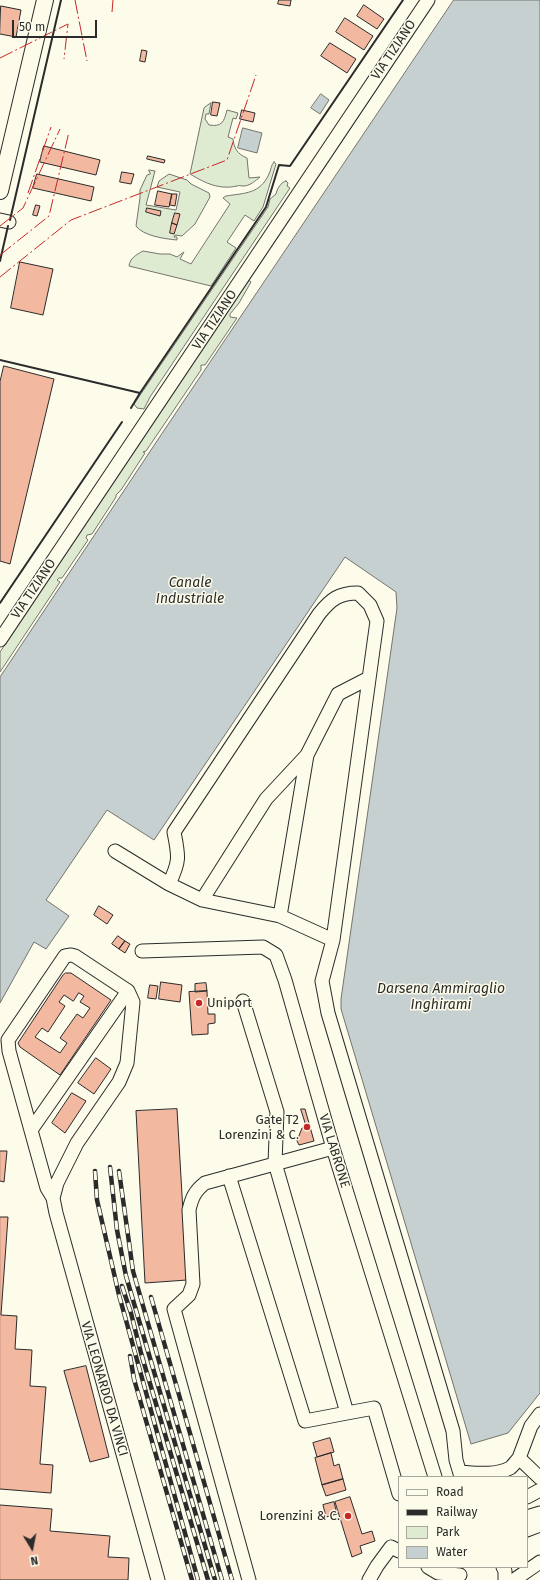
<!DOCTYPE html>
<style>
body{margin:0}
#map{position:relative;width:540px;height:1580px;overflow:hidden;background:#fdfbea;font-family:"Fira Sans",sans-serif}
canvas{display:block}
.legend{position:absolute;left:398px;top:1476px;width:130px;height:92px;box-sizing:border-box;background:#fdfbea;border:1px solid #a9a89e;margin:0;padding:5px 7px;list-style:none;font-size:12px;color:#2b2b2b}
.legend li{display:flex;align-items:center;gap:8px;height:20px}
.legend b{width:20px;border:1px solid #a9a89e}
.north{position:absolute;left:12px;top:1528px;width:40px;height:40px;-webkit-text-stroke:3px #fdfbea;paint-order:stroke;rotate:170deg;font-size:11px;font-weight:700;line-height:16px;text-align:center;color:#2b2b2b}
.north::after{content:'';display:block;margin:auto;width:14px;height:18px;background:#2b2b2b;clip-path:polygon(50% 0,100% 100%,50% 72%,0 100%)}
.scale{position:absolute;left:12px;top:20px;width:85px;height:18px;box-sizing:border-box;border:2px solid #2b2b2b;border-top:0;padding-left:5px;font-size:12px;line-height:14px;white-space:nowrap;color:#2b2b2b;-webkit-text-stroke:3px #fdfbea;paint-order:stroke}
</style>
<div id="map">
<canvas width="540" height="1580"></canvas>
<ul class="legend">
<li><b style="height:5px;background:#fdfbea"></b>Road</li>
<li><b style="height:5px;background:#2b2b2b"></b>Railway</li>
<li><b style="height:11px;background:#deebd1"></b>Park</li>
<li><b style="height:11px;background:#c7d0d0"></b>Water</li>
</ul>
<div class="north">N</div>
<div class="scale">50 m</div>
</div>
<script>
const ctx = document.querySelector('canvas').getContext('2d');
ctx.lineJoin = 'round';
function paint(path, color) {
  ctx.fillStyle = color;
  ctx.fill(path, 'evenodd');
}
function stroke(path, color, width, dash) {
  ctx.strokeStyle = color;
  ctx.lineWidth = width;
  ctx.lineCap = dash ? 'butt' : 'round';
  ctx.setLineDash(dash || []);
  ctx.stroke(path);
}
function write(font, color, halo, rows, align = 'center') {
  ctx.font = font + ' "Fira Sans",sans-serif';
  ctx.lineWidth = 3;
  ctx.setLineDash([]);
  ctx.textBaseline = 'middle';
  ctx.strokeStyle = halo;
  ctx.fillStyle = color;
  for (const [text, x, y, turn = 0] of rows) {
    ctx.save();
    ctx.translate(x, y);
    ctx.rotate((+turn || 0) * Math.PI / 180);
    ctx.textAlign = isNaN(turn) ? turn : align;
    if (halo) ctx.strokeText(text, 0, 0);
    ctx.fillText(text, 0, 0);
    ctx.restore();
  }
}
const green = new Path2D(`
 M211 103 209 114H206L205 119 209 125C222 127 224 122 227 110L238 113 236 119 233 118 228 137 233 139C234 148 237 154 247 158L249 178 260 177C255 181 250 186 243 186 241 186 239 185 237 186 219 190 205 183 190 174L204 108Z
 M274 162 276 164 263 207 254 221 245 215 227 242 236 248 211 286 129 266C130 258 136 255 143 251L160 254H170L177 257 184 252 180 259 191 264 230 204 223 198 226 196C245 193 260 194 269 174 271 170 271 165 274 162Z
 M149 170 155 171 146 205 176 210 180 192 157 187 159 181 169 174 187 180 191 184 209 193 210 197 195 224 182 236 175 235 174 237H177V240C166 239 143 236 136 226L140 198V190L147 175 150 174Z
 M286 181 288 183 287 186 290 188 150 397 144 409 137 408 134 404 268 207 270 199 276 194C277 189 281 182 286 181Z
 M250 281 251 282 239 303 230 314V317L237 318 205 365H201V370L146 451 143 452 145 453 121 490 116 495V497L92 534 87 535 86 538 88 540 62 578H59L57 580 60 582 0 672V652L246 282Z`);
paint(green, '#deebd1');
stroke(green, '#74746e', 1);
const water = new Path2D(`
 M454 0H540V1393L508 1433 471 1444 341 1009V999L397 608 396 592 345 557 154 840 107 810 46 900 69 916 46 949 34 942 0 1003V677L161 435Z
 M321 94 329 100 320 114 311 108Z
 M243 128 262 133 257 153 238 148Z`);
paint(water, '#c7d0d0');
stroke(water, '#74746e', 1);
const building = new Path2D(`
 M279 0H291L290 6 278 4Z
 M364 5 384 19 377 29 357 16Z
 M1 6 21 10 16 37 0 34Z
 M345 18 373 36 364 50 336 32Z
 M330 43 356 59 347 73 321 56Z
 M142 50 147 51 145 62 140 61Z
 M213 102 220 103 217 116 211 115Z
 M242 110 255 113 253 122 240 119Z
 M44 146 100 160 96 175 40 162Z
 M148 156 165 160 164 163 147 159Z
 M122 172 134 174 131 184 120 182Z
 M37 174 94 187 91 201 33 188Z
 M158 191 172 194 169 207 155 205Z
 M172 194H177L175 206 170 205Z
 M36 205 40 206 37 216 33 215Z
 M147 208 161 211 160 216 146 212Z
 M175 213 180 214 177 225 172 223Z
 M172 223 177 225 174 234 170 233Z
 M20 262 53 269 43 315 11 308Z
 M4 366 54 379 10 564 0 561V382Z
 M99 906 113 915 107 924 94 915Z
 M118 936 125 941 119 949 112 944Z
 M125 941 130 944 125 953 119 949Z
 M66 973H71L111 1000 60 1075 20 1047 18 1043 63 975ZM79 993 84 996 80 1002 90 1008 83 1018 77 1014 60 1038 67 1043 60 1053 35 1037 42 1028 48 1032 65 1006 59 1002 64 995 73 1001Z
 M161 982 182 985 180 1002 159 999Z
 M206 983 207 991 195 992V984Z
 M150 985 158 986 156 999 148 998Z
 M207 991 208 1014H215V1023L208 1024V1034L192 1035 189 992Z
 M96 1058 111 1069 94 1094 78 1083Z
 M72 1093 86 1101 65 1133 52 1123Z
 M177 1109 187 1280 145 1283 136 1111Z
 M301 1109H305L314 1141 299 1145 297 1141 302 1128 306 1127Z
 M0 1151H7L4 1182 0 1181Z
 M0 1217H8L1 1315 17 1316 15 1349 32 1350 30 1386 46 1387 40 1464 53 1465 51 1493 0 1489Z
 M86 1366 109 1457 90 1462 64 1371Z
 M330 1438 334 1452 317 1457 313 1443Z
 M331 1453 334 1466 339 1464 343 1479 322 1485 315 1458Z
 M343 1479 346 1490 326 1496 322 1485Z
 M350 1497 362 1534 372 1531 375 1541 360 1546 362 1553 352 1557 335 1502Z
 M334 1502 337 1514 326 1517 323 1505Z
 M0 1505 52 1509 50 1531 110 1536 108 1557 129 1558 128 1580H0Z`);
paint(building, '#f2b8a0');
stroke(building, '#2b2b2b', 1);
const minor = new Path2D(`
 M0 220 9 222
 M0 640 428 0
 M115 851 169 884 202 900 280 916 333 940
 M169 884C180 861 179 857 174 832L319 614C331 599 339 593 358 593L370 605 377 621 333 940 322 981 328 1013 453 1431 456 1460 461 1477
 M202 900 266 799 307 755
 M280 916 307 755 338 694 369 678
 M142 951 263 947 276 955 285 980 333 1148 435 1477
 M243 1001 277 1112 275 1163 347 1413 374 1408 399 1494
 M31 1130 128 991
 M229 1176 305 1421 347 1413
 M53 1198 47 1188 9 1051 8 1040 65 956 71 955 75 956 128 991 133 1002 127 1063 119 1082 77 1143 57 1183 53 1198 56 1213 158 1580
 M540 1414 531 1426 519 1458 540 1478
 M460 1472C475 1473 495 1476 510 1468 513 1466 516 1461 519 1458
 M527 1497 540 1490
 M527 1517 540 1513
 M527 1530 540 1525
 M428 1567 438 1573 460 1575
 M503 1567 505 1571V1580
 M249 1580 174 1309 189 1295 193 1284 189 1210C192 1197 195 1191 205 1183L333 1148
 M369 1580 377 1566 391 1547 399 1551
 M514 1580 540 1562`);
const major = new Path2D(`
 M0 191 45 0`);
stroke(minor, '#2b2b2b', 15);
stroke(major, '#2b2b2b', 18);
stroke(minor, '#fdfbea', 13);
stroke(major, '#fdfbea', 16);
const rail = new Path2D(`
 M110 1167 117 1230 126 1276 215 1580
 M95 1171 97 1200 119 1295 198 1580
 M119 1171 133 1271 222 1580
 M122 1286 131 1313 141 1353 208 1580
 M151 1297 232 1580
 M130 1356 134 1379 192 1580`);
stroke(rail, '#2b2b2b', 4.5);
stroke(rail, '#fdfbea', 3, [9]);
stroke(new Path2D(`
 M10 220 61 0
 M0 261 8 226
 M0 360 140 393 131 408
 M140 393 266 207 279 165 290 166 403 0
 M0 603 122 422`), '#2b2b2b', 2);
stroke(new Path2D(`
 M75 0 87 61
 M112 12 113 0
 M0 58 68 24 64 59
 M28 193 51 127
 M0 226 23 208 60 129
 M0 255 49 216 69 132
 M0 277 71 220 227 160 256 75`), '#c62828', 1, [14, 3, 2, 3]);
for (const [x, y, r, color] of [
 [199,1003,4,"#c62828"],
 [307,1127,4,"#c62828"],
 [348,1516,4,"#c62828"]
]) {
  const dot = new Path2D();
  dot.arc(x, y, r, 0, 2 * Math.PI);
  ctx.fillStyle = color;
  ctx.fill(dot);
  stroke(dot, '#fdfbea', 1.5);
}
write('13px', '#2b2b2b', '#fdfbea', [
 ["VIA TIZIANO",394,50,-56],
 ["VIA TIZIANO",215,320,-56],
 ["VIA TIZIANO",34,589,-56],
 ["VIA LABRONE",334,1151,73],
 ["VIA LEONARDO DA VINCI",104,1389,74]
]);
write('13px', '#2b2b2b', '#fdfbea', [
 ["Uniport",207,1003,"left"],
 ["Gate T2",299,1120],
 ["Lorenzini & C.",299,1135],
 ["Lorenzini & C.",340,1516]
], 'right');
write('italic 14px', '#2b2b2b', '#fdfbea', [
 ["Canale",190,583],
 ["Industriale",190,599],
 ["Darsena Ammiraglio",441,989],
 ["Inghirami",441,1005]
]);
</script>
